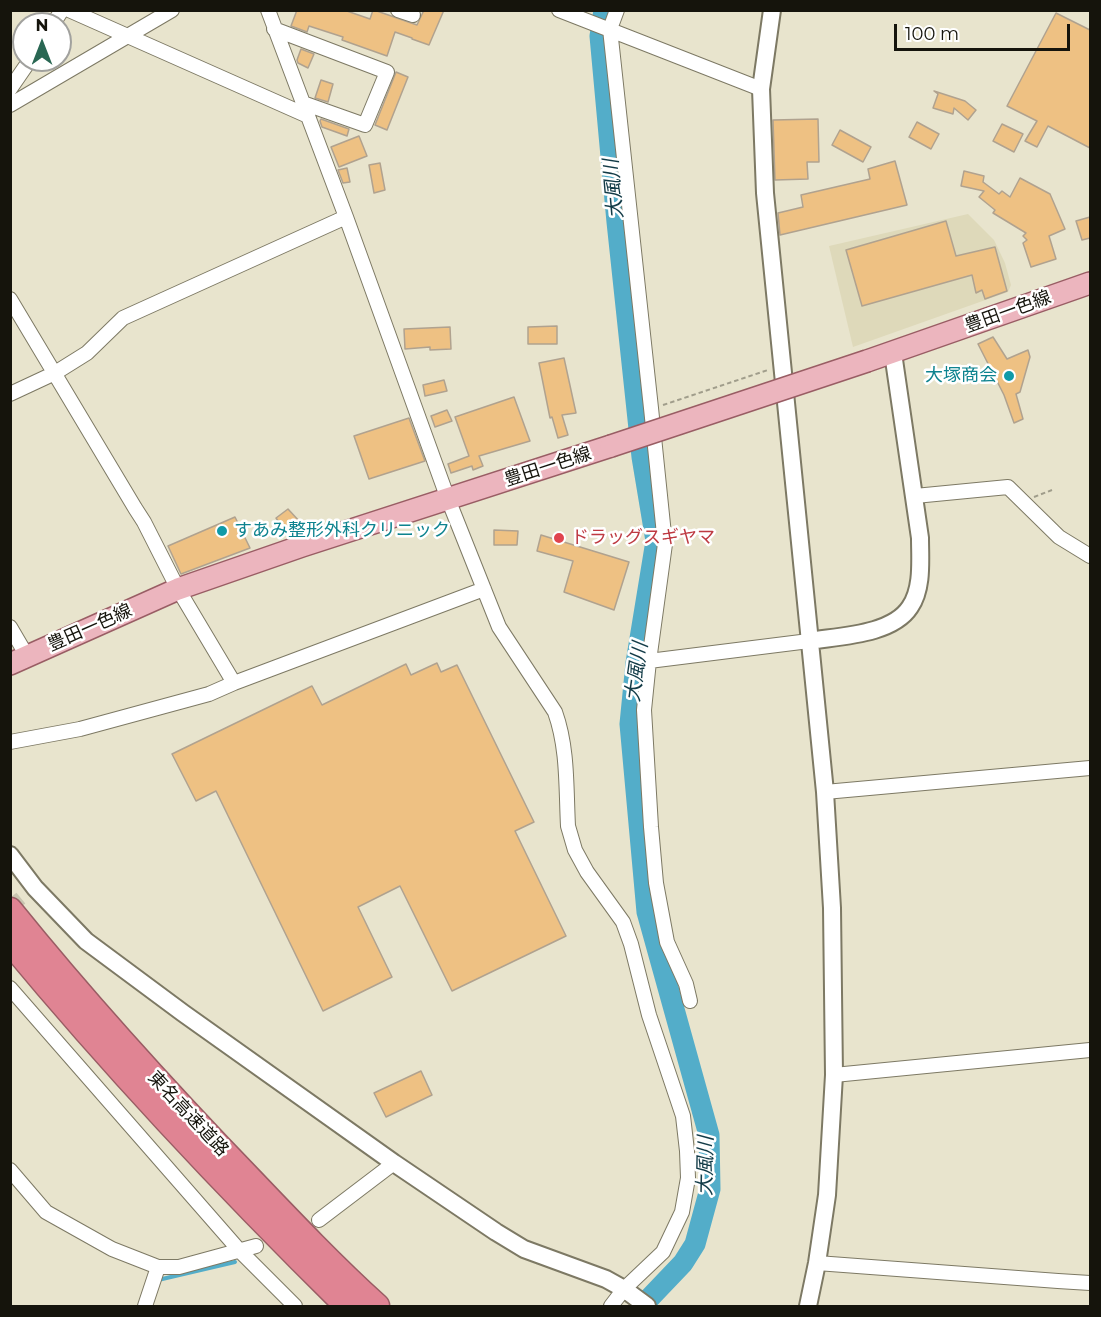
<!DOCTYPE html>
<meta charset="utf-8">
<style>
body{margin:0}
#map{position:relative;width:1101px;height:1317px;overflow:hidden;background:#e8e4cd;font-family:Montserrat,sans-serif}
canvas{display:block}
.frame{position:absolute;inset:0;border:12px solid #15140c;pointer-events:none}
.north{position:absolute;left:12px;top:12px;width:60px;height:60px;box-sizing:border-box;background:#fff;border:2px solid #a1a19e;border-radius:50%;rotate:0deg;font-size:16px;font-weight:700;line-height:24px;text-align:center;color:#15140c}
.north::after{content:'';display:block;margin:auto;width:21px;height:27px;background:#296753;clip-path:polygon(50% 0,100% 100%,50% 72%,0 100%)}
.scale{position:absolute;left:894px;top:24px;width:176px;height:27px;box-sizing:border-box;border:3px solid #15140c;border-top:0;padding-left:8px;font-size:18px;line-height:21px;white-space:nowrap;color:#15140c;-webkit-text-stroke:4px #fff;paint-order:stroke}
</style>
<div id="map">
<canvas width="1101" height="1317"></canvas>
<div class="frame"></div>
<div class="north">N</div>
<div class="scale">100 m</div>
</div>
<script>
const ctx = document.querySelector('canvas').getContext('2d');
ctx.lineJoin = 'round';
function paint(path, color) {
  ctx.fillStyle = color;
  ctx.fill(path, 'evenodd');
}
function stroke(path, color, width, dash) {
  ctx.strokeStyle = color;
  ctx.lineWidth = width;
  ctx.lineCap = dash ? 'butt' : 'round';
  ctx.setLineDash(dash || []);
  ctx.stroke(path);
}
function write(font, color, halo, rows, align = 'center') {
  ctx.font = font + ' Montserrat,"Noto Sans JP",sans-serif';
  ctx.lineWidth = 5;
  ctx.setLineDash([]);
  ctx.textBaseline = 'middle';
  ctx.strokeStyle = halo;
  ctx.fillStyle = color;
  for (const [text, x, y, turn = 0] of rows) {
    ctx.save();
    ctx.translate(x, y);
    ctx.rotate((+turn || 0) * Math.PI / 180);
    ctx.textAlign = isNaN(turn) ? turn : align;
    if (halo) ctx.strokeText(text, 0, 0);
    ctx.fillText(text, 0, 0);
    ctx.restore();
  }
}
paint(new Path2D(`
 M968 214 994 240 1005 263 1011 285 1008 292 853 347 829 246Z`), '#ded9ba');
stroke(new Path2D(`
 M158 1281V1280L235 1262`), '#53adc9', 4);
stroke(new Path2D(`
 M604 10 600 36 617 222 642 457 656 541 636 663 630 724 647 912 709 1135 710 1189 695 1244 683 1263 642 1306`), '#53adc9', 21);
const building = new Path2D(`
 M297 10H344L370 19 373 10H374L417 25 424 10H444L429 45 412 39V38L395 32 387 56 342 40 343 37 309 26 307 32 291 26Z
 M1056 13 1090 30V148L1048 126 1037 147 1025 141 1037 121 1007 106Z
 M301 49 314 54 308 68 298 63 297 60Z
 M396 72 408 77 387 130 375 125Z
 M321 80 333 84 328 102 315 98Z
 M934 91 965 101 976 110 968 120 954 108 953 114 933 108 938 94Z
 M321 119 349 129 347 136 322 127 320 121Z
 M818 119 819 162H807L808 179 775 180 773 120Z
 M917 122 939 134 931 149 909 137Z
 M1002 124 1023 134 1014 152 993 141Z
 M840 130 871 147 863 162 832 145Z
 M359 136 367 156 339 167 331 147Z
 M895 161 907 205 780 235 778 213 803 207 801 195 870 179 868 169Z
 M380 163 385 190 374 193 369 165Z
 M347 168 350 182 343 183 338 170Z
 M964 171 984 176 983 182 999 194 1002 191 1010 197 1020 178 1050 194 1065 229 1049 236 1056 259 1031 267 1023 243 1027 240 1023 236 1026 233 993 213 995 210 979 197 984 191 961 186Z
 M1090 217V238L1082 240 1076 221Z
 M946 221 956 256 995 247 1007 291 985 299 982 290 976 293 972 275 862 306 846 250Z
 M557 326V344H528V327Z
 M450 327 451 349 430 350V347L405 349 404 329Z
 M993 337 1007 359 1028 350 1030 357 1020 392 1016 394 1023 419 1014 423 1004 395 978 344Z
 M564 358 576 413 562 415 568 435 558 438 552 417 550 418 539 363Z
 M444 380 447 391 425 396 423 385Z
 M514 397 530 441 479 456 483 466 473 470 472 466 451 473 448 464 469 456 455 417Z
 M447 410 452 421 435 427 431 416Z
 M409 418 425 461 369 479 354 436Z
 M288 509 301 523 286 532 276 518Z
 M235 517 250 548 181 574 168 546Z
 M494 530 518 531 517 545H494Z
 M541 535 629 562 614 610 564 592 573 561 537 551Z
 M437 663 441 672 457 665 534 822 515 831 566 936 452 991 400 886 358 907 392 977 323 1011 216 791 196 801 172 754 312 686 322 705 406 664 411 675Z
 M421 1071 432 1095 386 1117 374 1093Z`);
paint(building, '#eec183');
stroke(building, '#b0a28f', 1.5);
stroke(new Path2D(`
 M10 907 26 894`), '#c8c5b0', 14, [14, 7]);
const minor = new Path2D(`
 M69 10 308 116
 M268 10 346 217 448 499 499 627 555 712C568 748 566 788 568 826L575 850 587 872 623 922 631 944 649 1015 683 1116 687 1151 688 1178 682 1212 663 1252 624 1289 611 1306
 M398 10 413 15
 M559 10 761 89
 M617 10 610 29 651 408 665 544 649 661 644 710 651 827 656 883 667 942 686 984 690 1001
 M53 24 62 10
 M274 29 387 72 365 125 303 103
 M10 89 30 60
 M10 105 172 10
 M10 299 135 508 144 522 178 589 234 683
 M10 394 55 373 87 353 123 318 346 217
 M915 496 1008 487 1059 537 1090 556
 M10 627 27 656
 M649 661 809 641
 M10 742 80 729 209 694 234 683 484 589
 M825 792 1090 768
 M10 988 239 1250 295 1306
 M834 1075 1090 1050
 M10 1170 46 1212 112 1249 158 1267H179L256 1246
 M319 1220 394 1163
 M817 1263 1058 1281 1090 1283
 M145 1306 158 1267`);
const tertiary = new Path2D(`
 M772 10 761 89 765 193 825 792 832 908 834 1075 827 1195 817 1263 808 1306
 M809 641C839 636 892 635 910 607 923 588 920 560 920 538L893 353
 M10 855 35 888 86 941 183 1013 394 1163 496 1232 524 1249 606 1279 624 1289 647 1306`);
const primary = new Path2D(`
 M867 361 1090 283
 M10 664 178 589 302 546 611 446`);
const motorway = new Path2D(`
 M10 910C86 1004 167 1093 251 1180 292 1223 333 1266 377 1306
 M10 942C116 1070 229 1190 347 1306`);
stroke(minor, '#7d7964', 16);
stroke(tertiary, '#7d7964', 20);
stroke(primary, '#995d64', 24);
stroke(motorway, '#995d64', 27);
stroke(new Path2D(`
 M663 405 768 370
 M1034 497 1052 490`), '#a09d8b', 2, [4.5, 3]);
stroke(minor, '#fff', 14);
stroke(tertiary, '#fff', 16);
stroke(primary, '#ecb5be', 21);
stroke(motorway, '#e08493', 24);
const primaryBridge = new Path2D(`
 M611 446 867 361`);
stroke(primaryBridge, '#995d64', 24, []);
stroke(primaryBridge, '#ecb5be', 21);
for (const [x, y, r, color] of [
 [1009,376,6,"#0f9aa8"],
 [222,531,6,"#0f9aa8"],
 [559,538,6,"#e0444e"]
]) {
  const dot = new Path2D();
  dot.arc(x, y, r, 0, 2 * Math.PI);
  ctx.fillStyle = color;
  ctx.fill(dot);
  stroke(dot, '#fff', 2);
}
write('18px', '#15140c', '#fff', [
 ["豊田一色線",1008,312,-20],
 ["豊田一色線",548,467,-18],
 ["豊田一色線",90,628,-24],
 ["東名高速道路",188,1114,47]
]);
write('18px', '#0d838f', '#fff', [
 ["大塚商会",997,376],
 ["すあみ整形外科クリニック",234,531,"left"]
], 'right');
write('18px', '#be3a42', '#fff', [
 ["ドラッグスギヤマ",571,538]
], 'left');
write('italic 20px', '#123b47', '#fff', [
 ["大風川",614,189,-95],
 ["大風川",637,672,-82],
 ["大風川",706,1166,-89]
]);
</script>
